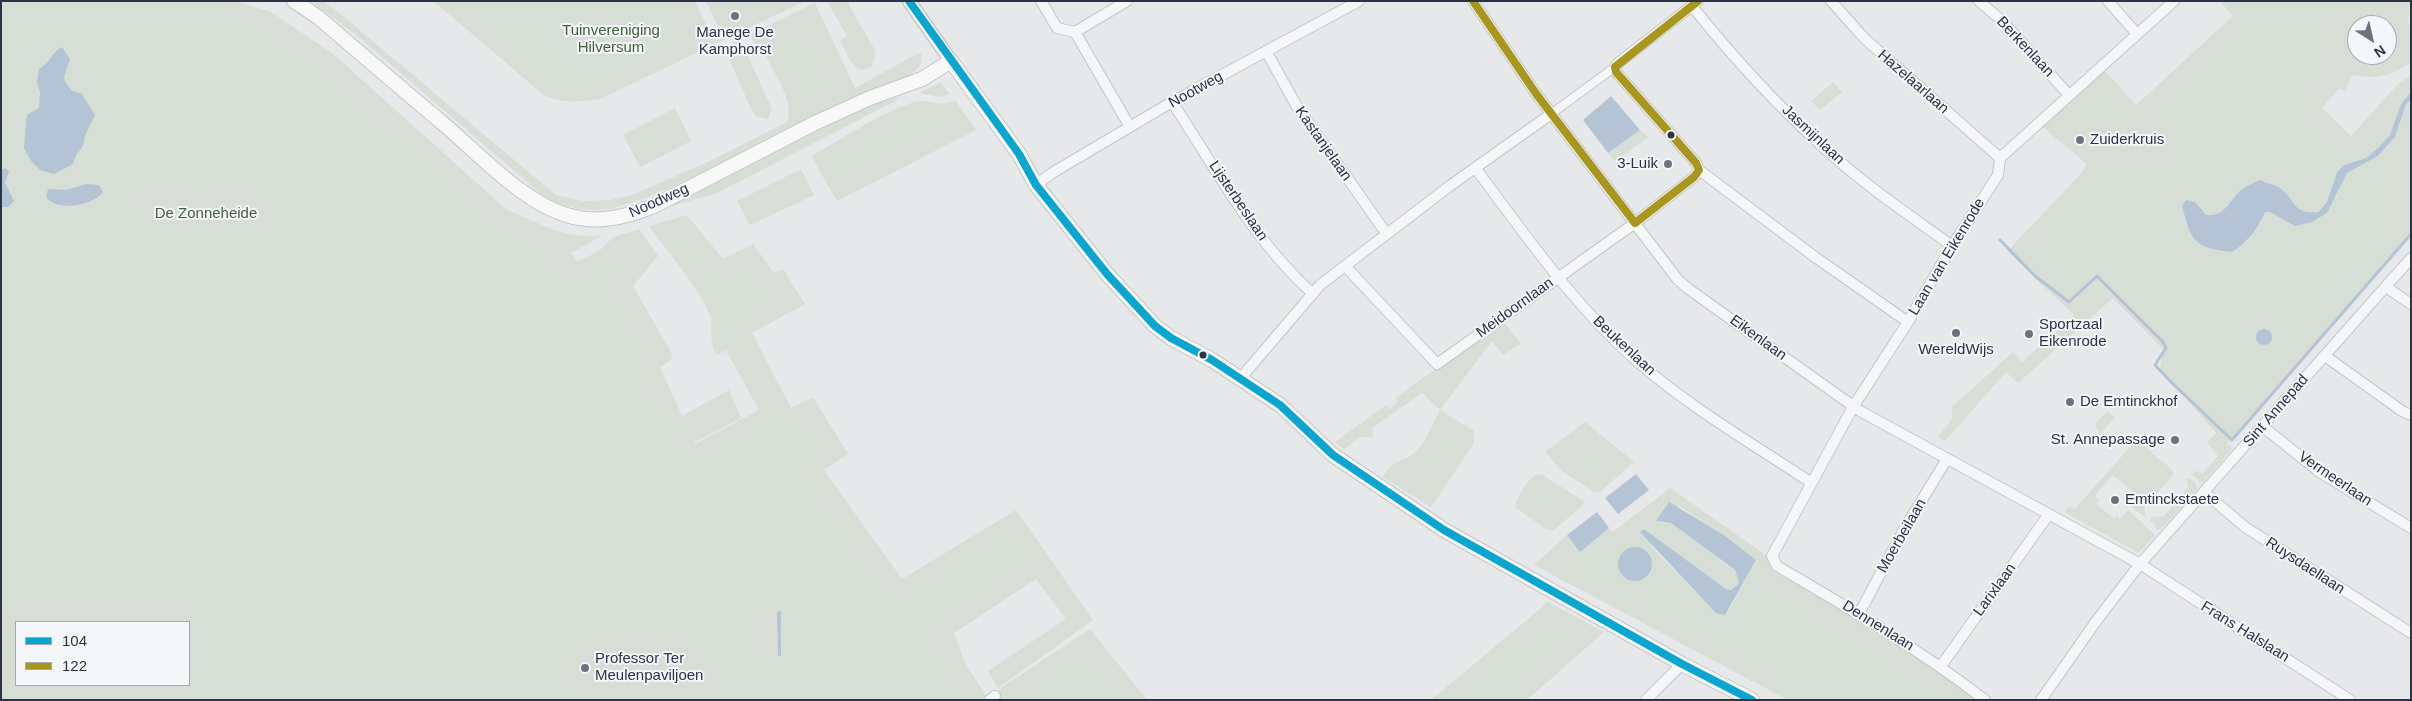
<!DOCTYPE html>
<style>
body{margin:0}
#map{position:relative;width:2412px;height:701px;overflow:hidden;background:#e6e8ea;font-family:Helvetica,sans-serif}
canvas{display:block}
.frame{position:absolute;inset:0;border:2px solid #2b3445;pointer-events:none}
.legend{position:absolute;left:15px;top:621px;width:175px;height:65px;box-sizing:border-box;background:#f4f6f9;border:1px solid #a4a8b1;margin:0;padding:6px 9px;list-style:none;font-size:15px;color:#2b3445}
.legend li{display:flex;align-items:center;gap:10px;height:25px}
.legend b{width:25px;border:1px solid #a4a8b1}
.north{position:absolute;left:2347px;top:15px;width:50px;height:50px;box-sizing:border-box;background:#f4f6f9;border:1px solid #a4a8b1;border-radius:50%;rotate:145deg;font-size:14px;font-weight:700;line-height:20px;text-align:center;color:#2b3445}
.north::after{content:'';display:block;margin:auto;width:18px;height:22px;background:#6c737f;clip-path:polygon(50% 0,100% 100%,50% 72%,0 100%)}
</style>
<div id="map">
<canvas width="2412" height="701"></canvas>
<div class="frame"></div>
<ul class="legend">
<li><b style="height:6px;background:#0ba6d0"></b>104</li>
<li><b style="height:6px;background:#a8971c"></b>122</li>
</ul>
<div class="north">N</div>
</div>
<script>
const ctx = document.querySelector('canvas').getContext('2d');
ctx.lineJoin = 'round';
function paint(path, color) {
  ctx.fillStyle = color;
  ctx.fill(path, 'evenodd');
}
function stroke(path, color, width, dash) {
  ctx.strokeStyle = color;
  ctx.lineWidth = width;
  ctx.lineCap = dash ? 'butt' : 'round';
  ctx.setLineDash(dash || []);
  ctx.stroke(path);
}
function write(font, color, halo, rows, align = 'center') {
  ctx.font = font + ' Helvetica,sans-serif';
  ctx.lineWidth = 4;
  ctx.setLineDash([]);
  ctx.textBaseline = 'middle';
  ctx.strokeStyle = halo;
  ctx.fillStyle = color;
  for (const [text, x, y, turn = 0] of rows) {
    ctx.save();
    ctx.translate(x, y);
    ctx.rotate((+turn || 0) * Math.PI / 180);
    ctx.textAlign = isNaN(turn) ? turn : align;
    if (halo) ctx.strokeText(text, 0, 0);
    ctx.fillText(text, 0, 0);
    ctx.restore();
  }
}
paint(new Path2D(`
 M1 1H235L271 12 332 53 507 210C544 224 562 240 603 235L571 253 577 262 599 251 613 237 639 229 658 256 633 286 672 354 671 360 660 367 682 416 729 390 741 418 695 442 692 436 695 444 759 410 726 350 717 355C706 337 716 328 708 311 696 284 667 251 649 226L687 215 723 259 753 244 774 273 783 269 805 304 752 333 791 408 813 397 848 454 824 470 902 579 1016 510 1093 620 998 688 988 671 1066 619 1036 579 954 633 964 661 986 696 982 700H1ZM16 622H189V685H16Z
 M311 1H323L338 12 556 195 583 201 611 200 635 194 712 160 787 122C796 103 773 71 764 53L762 49 758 51 750 34 815 3 855 88 921 52C921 58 922 64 917 69 903 84 873 88 854 97 814 116 774 136 735 156 696 176 655 198 612 208 588 213 559 207 540 193L360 38Z
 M433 1H695L711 35 720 31 706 1H805L600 99C580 102 563 104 544 95Z
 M827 1H853L848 3 851 9 876 52 873 65C855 80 847 53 840 40L847 36Z
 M2220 1H2411L2408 22 2411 30V63C2387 77 2379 79 2352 75L2345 90 2339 89 2322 108 2351 136 2398 84 2411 76V92L2401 104 2390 135 2379 147 2366 158 2344 165 2337 171 2327 202 2317 212C2292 215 2296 199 2280 188 2274 184 2267 184 2261 180 2252 183 2243 187 2237 194 2226 206 2224 216 2205 215L2194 202 2186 200 2182 206 2186 223 2245 244 2261 223 2265 211 2270 212 2295 226 2310 222 2337 196 2340 184 2347 173 2378 156 2395 137 2406 104 2411 99V235L2226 445 2231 446 2232 449 2202 483 2191 474 2197 471 2203 473 2218 456 2207 442 2216 433 2160 368 2163 349 2113 298 2018 383 2006 372 1945 441 1938 437 1952 419V407L2013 352 2022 362 2074 315 2009 253 2012 246 2079 176 2087 164 2040 125 2103 69 2136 105 2233 16ZM2357 25H2387V55H2357Z
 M740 39 772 109 768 119 757 117 752 111 724 47Z
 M1833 82 1842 92 1820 110 1811 101Z
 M940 83 950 94 940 97 919 93Z
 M907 95 717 193 658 210 779 148 865 107Z
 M955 100 976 130 837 201 811 156C844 138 879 114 914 102 928 98 941 109 955 100Z
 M675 108 691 141 640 167 623 135Z
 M1640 130 1649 137 1615 161 1608 153Z
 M801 169 814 195 750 225 737 201Z
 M1503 321 1521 344 1503 355 1492 341 1440 410 1474 431 1473 445 1431 507 1383 477C1394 457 1399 465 1413 454 1426 444 1432 424 1440 410L1422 393 1372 428 1373 437H1360L1344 449 1335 442 1386 405 1390 409 1398 402 1395 398Z
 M2107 411 2115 418 2102 432 2107 438 2101 446 2096 441 2099 432 2095 425Z
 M1585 422 1634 462 1600 492H1594L1562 471 1547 454 1546 451Z
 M2137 439 2162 462 2163 461 2173 471V475L2145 506V517L2131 507 2139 497 2113 475 2096 494V498L2099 500 2096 504 2114 519 2117 516 2120 519 2128 510 2155 535 2139 553 2064 512 2070 506 2074 510Z
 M1537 474 1543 475 1583 501 1584 504 1553 531 1546 529 1516 508C1514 499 1529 478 1537 474Z
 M2189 478 2196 483 2197 489 2162 528 2159 530 2156 529 2154 521 2151 523 2150 520 2153 517 2164 516 2188 488V482L2185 481Z
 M1670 488 1766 555 1771 569 1777 574C1848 610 1916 652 1979 700H1788L1534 565 1567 535 1580 551 1609 528 1613 532ZM1679 506 1724 535 1756 560 1729 610 1712 609 1660 556 1644 535 1655 537 1726 589 1731 590 1739 583 1735 571 1671 523H1658ZM1634 548 1642 549 1649 555 1648 575 1641 580 1632 581 1618 566 1620 557Z
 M1548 602 1604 632 1527 700H1431Z
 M1090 629 1147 700H983Z`), '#d6ded6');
paint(new Path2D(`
 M62 47 70 59 64 77 65 81 71 90 82 94 95 115 85 136 83 146 76 155 73 164 54 174 40 170 31 161 24 148 26 119 28 114 39 108 40 92 37 83 39 69C49 64 52 52 62 47Z
 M2411 92V99L2406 104 2395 137 2378 156 2347 173 2327 213 2312 222 2295 226 2270 212H2265C2259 228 2247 243 2232 252 2194 248 2191 241 2182 206L2186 200 2195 202 2206 215C2224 216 2226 206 2237 194 2243 187 2252 183 2261 180 2267 184 2274 184 2280 188 2296 199 2292 215 2318 212L2327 202 2337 172 2344 165 2366 158 2379 147 2390 135 2401 104Z
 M1611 96 1640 130 1608 153 1583 120Z
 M5 168 9 171 5 183 14 201 8 207H1V171Z
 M86 184 99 185 103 192C93 206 57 212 46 197L48 189 66 190Z
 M2256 337a8 8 0 1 1 16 0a8 8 0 1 1-16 0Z
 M1636 474 1649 490 1618 514 1605 498Z
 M1669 502 1724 535 1756 560 1725 615 1716 613 1712 609 1640 532 1644 529 1726 589 1731 590 1739 583 1735 570 1671 523 1656 521Z
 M1597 512 1609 528 1580 552 1567 535Z
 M1618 564a17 17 0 1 1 34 0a17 17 0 1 1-34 0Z
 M781 611V656H778L777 612Z`), '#b4c4d5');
stroke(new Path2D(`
 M2000 240 2035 276 2069 302 2097 276 2163 342 2166 348 2155 365 2172 383 2232 440 2411 234`), '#b4c4d5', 3);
const pedestrian = new Path2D(`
 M1551 114 1615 67`);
const minor = new Path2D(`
 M1041 1 1057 28 1075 32 1130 127
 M1473 1 1537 95 1678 280 1690 290 1860 411 2140 564 2350 700
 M1698 1 1617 64 1615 67 1616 72 1696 163 1699 170 1815 257 1908 322
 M1831 1 1865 39 2000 158
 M1979 1 2002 21 2069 95
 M2108 1 2137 34
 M1692 6C1731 55 1775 103 1822 146 1862 183 1908 214 1952 246
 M1075 32 1127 1
 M1266 51 1296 105 1386 233
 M1172 102C1215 167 1253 240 1312 293
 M1476 169C1527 237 1575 307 1639 363 1691 408 1753 444 1810 482
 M1036 185 1052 173 1172 102 1359 1
 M1345 266 1437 364 1635 223 1694 177 1699 170
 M2386 287 2411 304
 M2325 356 2402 411 2411 415
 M1240 379 1320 285 1451 185 1551 114
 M2262 426 2321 473 2411 528
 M2204 492 2245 527 2411 633
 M1859 614 1903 531 1947 459
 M1941 666 2049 514
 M990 700 995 696
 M1646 700 1682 664
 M1985 700C1919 649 1849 608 1777 566L1772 556 1853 407 1908 322 1952 246 1998 175 2000 158 2174 1
 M2041 700 2097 620 2140 564 2411 258`);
const tertiary = new Path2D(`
 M909 1 951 61`);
const secondary = new Path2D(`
 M294 1 318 17C361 54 403 90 446 126 482 157 530 210 579 218 605 223 632 215 656 205L815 123 870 98 922 79 951 61 1019 154 1036 185 1107 274 1155 326 1171 338 1212 360 1280 405 1333 455 1444 530 1682 664 1752 700`);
stroke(pedestrian, '#c4c6c8', 10);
stroke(minor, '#c4c6c8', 12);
stroke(tertiary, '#c4c6c8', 15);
stroke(secondary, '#c4c6c8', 16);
stroke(pedestrian, '#f5f6f7', 8);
stroke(minor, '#f5f6f7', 10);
stroke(tertiary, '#f5f6f7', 12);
stroke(secondary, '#f8f8f8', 14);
stroke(new Path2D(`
 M909 1 1019 154 1036 185 1107 274 1155 326 1171 338 1212 360 1280 405 1333 455 1444 530 1682 664 1752 700`), '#0ba6d0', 8);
stroke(new Path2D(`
 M1473 1 1537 95 1635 223 1694 177 1699 170 1696 163 1616 72 1615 67 1698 1`), '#a8971c', 8);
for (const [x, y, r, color] of [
 [735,16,5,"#6c737f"],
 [1671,135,4.5,"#2b3445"],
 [2080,140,5,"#6c737f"],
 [1668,164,5,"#6c737f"],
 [1956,333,5,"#6c737f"],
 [2029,334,5,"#6c737f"],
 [1203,355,4.5,"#2b3445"],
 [2070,402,5,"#6c737f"],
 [2175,440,5,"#6c737f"],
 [2115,500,5,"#6c737f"],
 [585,668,5,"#6c737f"]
]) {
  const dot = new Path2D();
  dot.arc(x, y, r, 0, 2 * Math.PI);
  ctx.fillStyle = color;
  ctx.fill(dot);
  stroke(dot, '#f4f6f9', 2);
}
write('15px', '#3f6138', '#f4f6f9', [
 ["Tuinvereniging",611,31],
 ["Hilversum",611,48],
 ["De Zonneheide",206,214]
]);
write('15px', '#2b3445', '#f4f6f9', [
 ["Manege De",735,33,"center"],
 ["Kamphorst",735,50,"center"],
 ["Zuiderkruis",2090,140],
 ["3-Luik",1658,164,"right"],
 ["Sportzaal",2039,325],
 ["Eikenrode",2039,342],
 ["WereldWijs",1956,350,"center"],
 ["De Emtinckhof",2080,402],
 ["St. Annepassage",2165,440,"right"],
 ["Emtinckstaete",2125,500],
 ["Professor Ter",595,659],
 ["Meulenpaviljoen",595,676]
], 'left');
write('15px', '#2b3445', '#f4f6f9', [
 ["Berkenlaan",2025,47,47],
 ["Hazelaarlaan",1913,82,41],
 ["Nootweg",1196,90,-29],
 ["Jasmijnlaan",1813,135,43],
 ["Kastanjelaan",1323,144,55],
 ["Noodweg",659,201,-24],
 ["Lijsterbeslaan",1238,201,56],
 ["Laan van Eikenrode",1947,257,-59],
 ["Meidoornlaan",1515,308,-36],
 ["Eikenlaan",1758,338,36],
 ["Beukenlaan",1624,346,43],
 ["Sint Annepad",2276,411,-49],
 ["Vermeerlaan",2335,479,34],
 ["Moerbeilaan",1902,536,-60],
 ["Ruysdaellaan",2305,566,33],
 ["Larixlaan",1995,590,-54],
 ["Dennenlaan",1878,626,32],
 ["Frans Halslaan",2245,632,32]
]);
</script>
